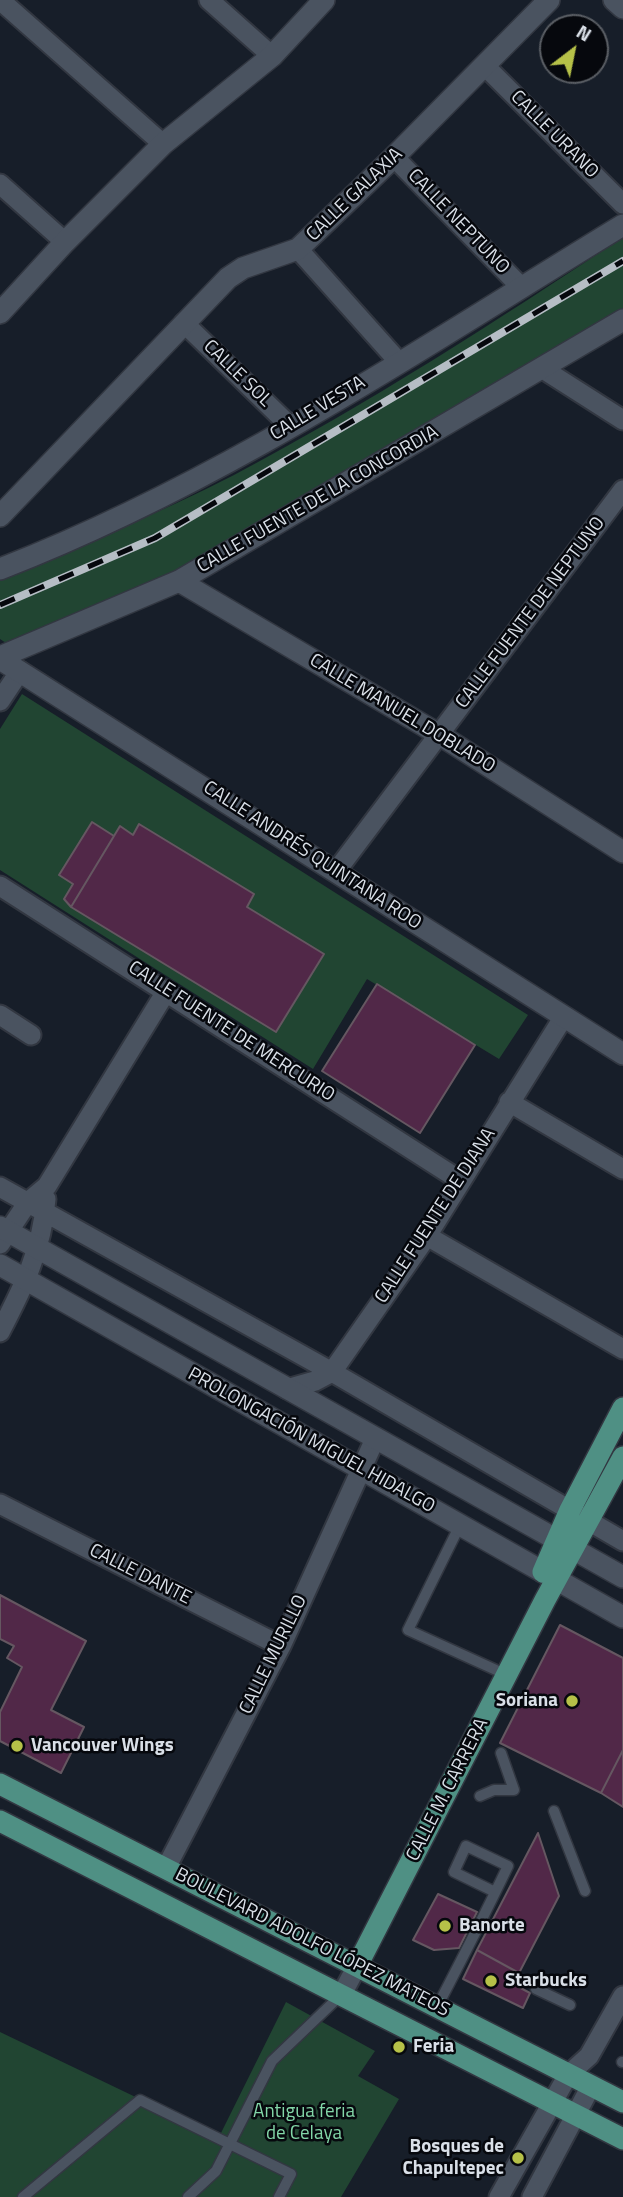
<!DOCTYPE html>
<meta charset="utf-8">
<style>
body{margin:0}
#map{position:relative;width:623px;height:2197px;overflow:hidden;background:#171e29;font-family:"Titillium Web",sans-serif}
canvas{display:block}
.north{position:absolute;left:539px;top:14px;width:70px;height:70px;box-sizing:border-box;background:#06080d;border:2px solid #5a5e64;border-radius:50%;rotate:32deg;font-size:19px;font-weight:700;line-height:28px;text-align:center;color:#d9dfe7}
.north::after{content:'';display:block;margin:auto;width:24px;height:32px;background:#b6c148;clip-path:polygon(50% 0,100% 100%,50% 72%,0 100%)}
</style>
<div id="map">
<canvas width="623" height="2197"></canvas>
<div class="north">N</div>
</div>
<script>
const ctx = document.querySelector('canvas').getContext('2d');
ctx.lineJoin = 'round';
function paint(path, color) {
  ctx.fillStyle = color;
  ctx.fill(path, 'evenodd');
}
function stroke(path, color, width, dash) {
  ctx.strokeStyle = color;
  ctx.lineWidth = width;
  ctx.lineCap = dash ? 'butt' : 'round';
  ctx.setLineDash(dash || []);
  ctx.stroke(path);
}
function write(font, color, halo, rows, align = 'center') {
  ctx.font = font + ' "Titillium Web",sans-serif';
  ctx.lineWidth = 5;
  ctx.setLineDash([]);
  ctx.textBaseline = 'middle';
  ctx.strokeStyle = halo;
  ctx.fillStyle = color;
  for (const [text, x, y, turn = 0] of rows) {
    ctx.save();
    ctx.translate(x, y);
    ctx.rotate((+turn || 0) * Math.PI / 180);
    ctx.textAlign = isNaN(turn) ? turn : align;
    if (halo) ctx.strokeText(text, 0, 0);
    ctx.fillText(text, 0, 0);
    ctx.restore();
  }
}
paint(new Path2D(`
 M623 237V314L168 576 9 645 0 639V577C78 546 159 514 234 475 368 404 497 321 623 237Z
 M22 694 528 1015 499 1059 367 979 313 1069 0 870V729Z
 M286 2002 375 2051 358 2076 399 2099 341 2197H0V2032L219 2137Z`), '#214532');
const building = new Path2D(`
 M92 822 114 836 71 907 64 899 73 884 59 875Z
 M139 824 254 894 247 907 324 954 276 1032 71 907 120 826 133 835Z
 M377 984 475 1045 420 1133 322 1071Z
 M0 1595 86 1641 51 1710 84 1727 61 1773 0 1741V1712L22 1667 7 1658 14 1646 0 1639Z
 M560 1625 623 1658V1750L601 1793 500 1743Z
 M623 1750V1807L601 1793Z
 M538 1833 559 1896 519 1973 477 1950Z
 M438 1894 477 1912 459 1948 434 1950 413 1940Z
 M477 1950 519 1973 513 1984 530 1993 523 2008 463 1979Z`);
paint(building, '#512848');
stroke(building, '#655761', 2);
const lane = new Path2D(`
 M460 1525 408 1630 507 1675
 M480 1796 494 1790H514L501 1753
 M554 1811 585 1891
 M536 1989 570 2005
 M437 2007C461 1961 485 1914 508 1866L466 1846 454 1872 495 1892
 M622 2062H623
 M23 2197 140 2100 291 2174 279 2197
 M188 2197 216 2171 272 2061 342 1994`);
const street = new Path2D(`
 M0 0 163 144
 M209 0 272 56
 M485 66 623 204
 M394 157 521 287
 M0 184 65 242
 M298 249 398 361
 M184 323 290 426
 M543 369 623 420
 M0 701 20 671
 M337 870 623 490
 M0 886 461 1181
 M0 1015 31 1035
 M509 1102 623 1169
 M0 1187 332 1372 623 1541
 M427 1236 623 1349
 M0 1244 28 1202 47 1186 167 990
 M0 1332C23 1288 42 1250 46 1199
 M287 1389 315 1381 332 1372 427 1236 563 1018
 M0 1504 281 1646
 M166 1868 281 1646 375 1439
 M342 1994 357 1966
 M499 2197 568 2075 589 2056 623 1996
 M532 2197 591 2086`);
const secondary = new Path2D(`
 M614 0 623 8
 M0 313 65 242 163 144 272 56 324 0
 M0 516 228 278 243 268 298 249 394 157 549 0
 M0 569C222 483 421 348 623 225
 M179 581 440 735 623 852
 M0 657 179 581 623 320
 M0 659 623 1054
 M0 1227 623 1577
 M0 1265 623 1617`);
const primary = new Path2D(`
 M543 1572 570 1510 623 1408
 M0 1784 623 2102
 M0 1821 623 2139
 M357 1966 545 1600 623 1457`);
stroke(lane, '#323741', 13);
stroke(street, '#323741', 23);
stroke(secondary, '#323741', 24);
stroke(primary, '#323741', 24);
stroke(lane, '#4a5360', 10);
stroke(street, '#4a5360', 19);
stroke(secondary, '#4a5360', 21);
stroke(primary, '#4f9084', 21);
const rail = new Path2D(`
 M0 605 155 538 623 261`);
stroke(rail, '#b6bdc5', 8);
stroke(rail, '#06080d', 5, [16]);
for (const [x, y, r, color] of [
 [572,1701,7,"#b6c148"],
 [17,1746,7,"#b6c148"],
 [445,1926,7,"#b6c148"],
 [491,1981,7,"#b6c148"],
 [399,2047,7,"#b6c148"],
 [518,2158,7,"#b6c148"]
]) {
  const dot = new Path2D();
  dot.arc(x, y, r, 0, 2 * Math.PI);
  ctx.fillStyle = color;
  ctx.fill(dot);
  stroke(dot, '#06080d', 2.5);
}
write('19px', '#d9dfe7', '#06080d', [
 ["CALLE URANO",554,135,45],
 ["CALLE GALAXIA",355,195,-44],
 ["CALLE NEPTUNO",458,222,46],
 ["CALLE SOL",237,374,44],
 ["CALLE VESTA",318,409,-31],
 ["CALLE FUENTE DE LA CONCORDIA",318,500,-30],
 ["CALLE FUENTE DE NEPTUNO",531,613,-53],
 ["CALLE MANUEL DOBLADO",402,714,31],
 ["CALLE ANDRÉS QUINTANA ROO",312,856,33],
 ["CALLE FUENTE DE MERCURIO",231,1032,33],
 ["CALLE FUENTE DE DIANA",436,1216,-57],
 ["PROLONGACIÓN MIGUEL HIDALGO",311,1441,29],
 ["CALLE DANTE",140,1575,27],
 ["CALLE MURILLO",274,1655,-64],
 ["CALLE M. CARRERA",448,1790,-63],
 ["BOULEVARD ADOLFO LÓPEZ MATEOS",312,1943,27]
]);
write('bold 19px', '#d9dfe7', '#06080d', [
 ["Soriana",558,1701,"right"],
 ["Vancouver Wings",31,1746],
 ["Banorte",459,1926],
 ["Starbucks",505,1981],
 ["Feria",413,2047],
 ["Bosques de",504,2147,"right"],
 ["Chapultepec",504,2169,"right"]
], 'left');
write('19px', '#83d7a8', '#06080d', [
 ["Antigua feria",304,2112],
 ["de Celaya",304,2134]
]);
</script>
